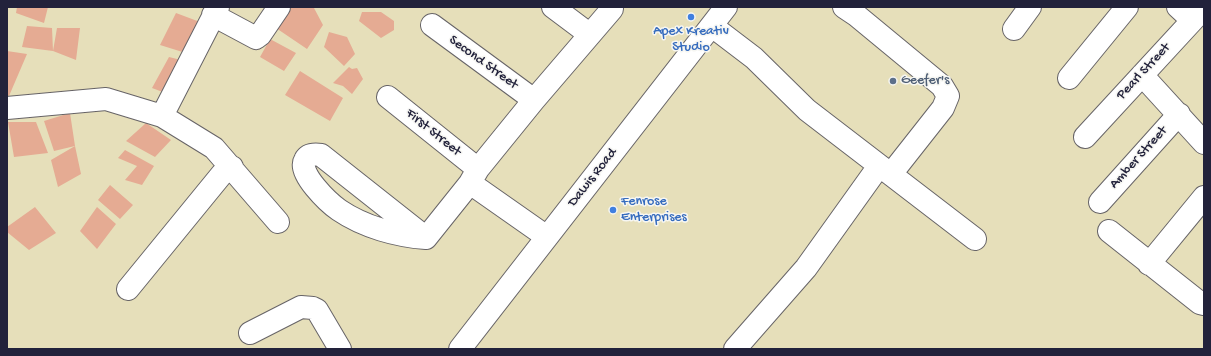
<!DOCTYPE html>
<style>
body{margin:0}
#map{position:relative;width:1211px;height:356px;overflow:hidden;background:#e6dfba;font-family:"Gochi Hand",sans-serif}
canvas{display:block}
.frame{position:absolute;inset:0;border:8px solid #22223b;pointer-events:none}
</style>
<div id="map">
<canvas width="1211" height="356"></canvas>
<div class="frame"></div>
</div>
<script>
const ctx = document.querySelector('canvas').getContext('2d');
ctx.lineJoin = 'round';
function paint(path, color) {
  ctx.fillStyle = color;
  ctx.fill(path, 'evenodd');
}
function stroke(path, color, width, dash) {
  ctx.strokeStyle = color;
  ctx.lineWidth = width;
  ctx.lineCap = dash ? 'butt' : 'round';
  ctx.setLineDash(dash || []);
  ctx.stroke(path);
}
function write(font, color, halo, rows, align = 'center') {
  ctx.font = font + ' "Gochi Hand",sans-serif';
  ctx.lineWidth = 3;
  ctx.setLineDash([]);
  ctx.textBaseline = 'middle';
  ctx.strokeStyle = halo;
  ctx.fillStyle = color;
  for (const [text, x, y, turn = 0] of rows) {
    ctx.save();
    ctx.translate(x, y);
    ctx.rotate((+turn || 0) * Math.PI / 180);
    ctx.textAlign = isNaN(turn) ? turn : align;
    if (halo) ctx.strokeText(text, 0, 0);
    ctx.fillText(text, 0, 0);
    ctx.restore();
  }
}
paint(new Path2D(`
 M17 7H48L44 23 16 13Z
 M288 7 314 8 323 25 307 49 276 28Z
 M362 12H381L394 21V30L381 38 359 21Z
 M176 13 200 22 189 54 160 45Z
 M27 26 52 28 53 51 22 47Z
 M57 28H80L76 60 53 51Z
 M329 32 347 37 355 54 344 66 324 47Z
 M270 39 296 53 284 71 260 57Z
 M7 51 27 54 9 96 7 95Z
 M169 57 185 61 168 94 152 88Z
 M349 67 352 69 357 68 363 79 352 94 343 86 333 83Z
 M300 71 343 98 330 121 285 95Z
 M70 113 75 146 54 151 44 121Z
 M8 122H36L48 153 14 157Z
 M146 123 171 140 155 157 126 141Z
 M75 146 81 174 58 187 51 160Z
 M125 150 154 166 142 185 125 180 137 166 118 158Z
 M110 185 133 205 120 219 98 200Z
 M35 207 56 233 29 250 7 232V227Z
 M97 207 116 224 97 249 80 231Z`), '#e5ab93');
const minor = new Path2D(`
 M553 7 589 34
 M844 7 856 15 942 86 948 96 943 108 891 174
 M1178 7 1192 20
 M213 15 256 38 260 35 279 7
 M432 25 534 100
 M712 26 754 58 807 110 975 239
 M1014 29 1030 7
 M1142 75 1204 143
 M1069 78 1127 7
 M388 97 478 169
 M7 108 106 99 162 116 214 148 278 222
 M162 116 218 7
 M1085 137 1204 8
 M470 183 547 237
 M1100 202 1179 114
 M1109 231 1200 303 1204 304
 M426 238 321 155C314 154 308 154 305 160 297 173 329 203 339 210 364 227 397 236 426 238L470 183 478 169 534 100 612 9
 M1149 264 1204 197
 M128 289 222 174 232 167
 M250 333 301 307 313 308 317 310 340 349
 M460 349 726 7
 M735 349 806 268 879 166`);
stroke(minor, '#676467', 24);
stroke(minor, '#fff', 22);
for (const [x, y, r, color] of [
 [691,17,4,"#3f7fe0"],
 [893,81,4,"#5c6f8a"],
 [613,210,4,"#3f7fe0"]
]) {
  const dot = new Path2D();
  dot.arc(x, y, r, 0, 2 * Math.PI);
  ctx.fillStyle = color;
  ctx.fill(dot);
  stroke(dot, '#f6f6f2', 1.5);
}
write('14px', '#366cbe', '#f6f6f2', [
 ["Apex Kreativ",691,32],
 ["Studio",691,48],
 ["Fenrose",621,202,"left"],
 ["Enterprises",621,218,"left"]
]);
write('14px', '#22223b', '#f6f6f2', [
 ["Second Street",483,63,36],
 ["Pearl Street",1144,72,-47],
 ["First Street",433,133,39],
 ["Amber Street",1139,158,-48],
 ["Dawis Road",593,178,-52]
]);
write('14px', '#4e5e75', '#f6f6f2', [
 ["Geefer's",901,81]
], 'left');
</script>
